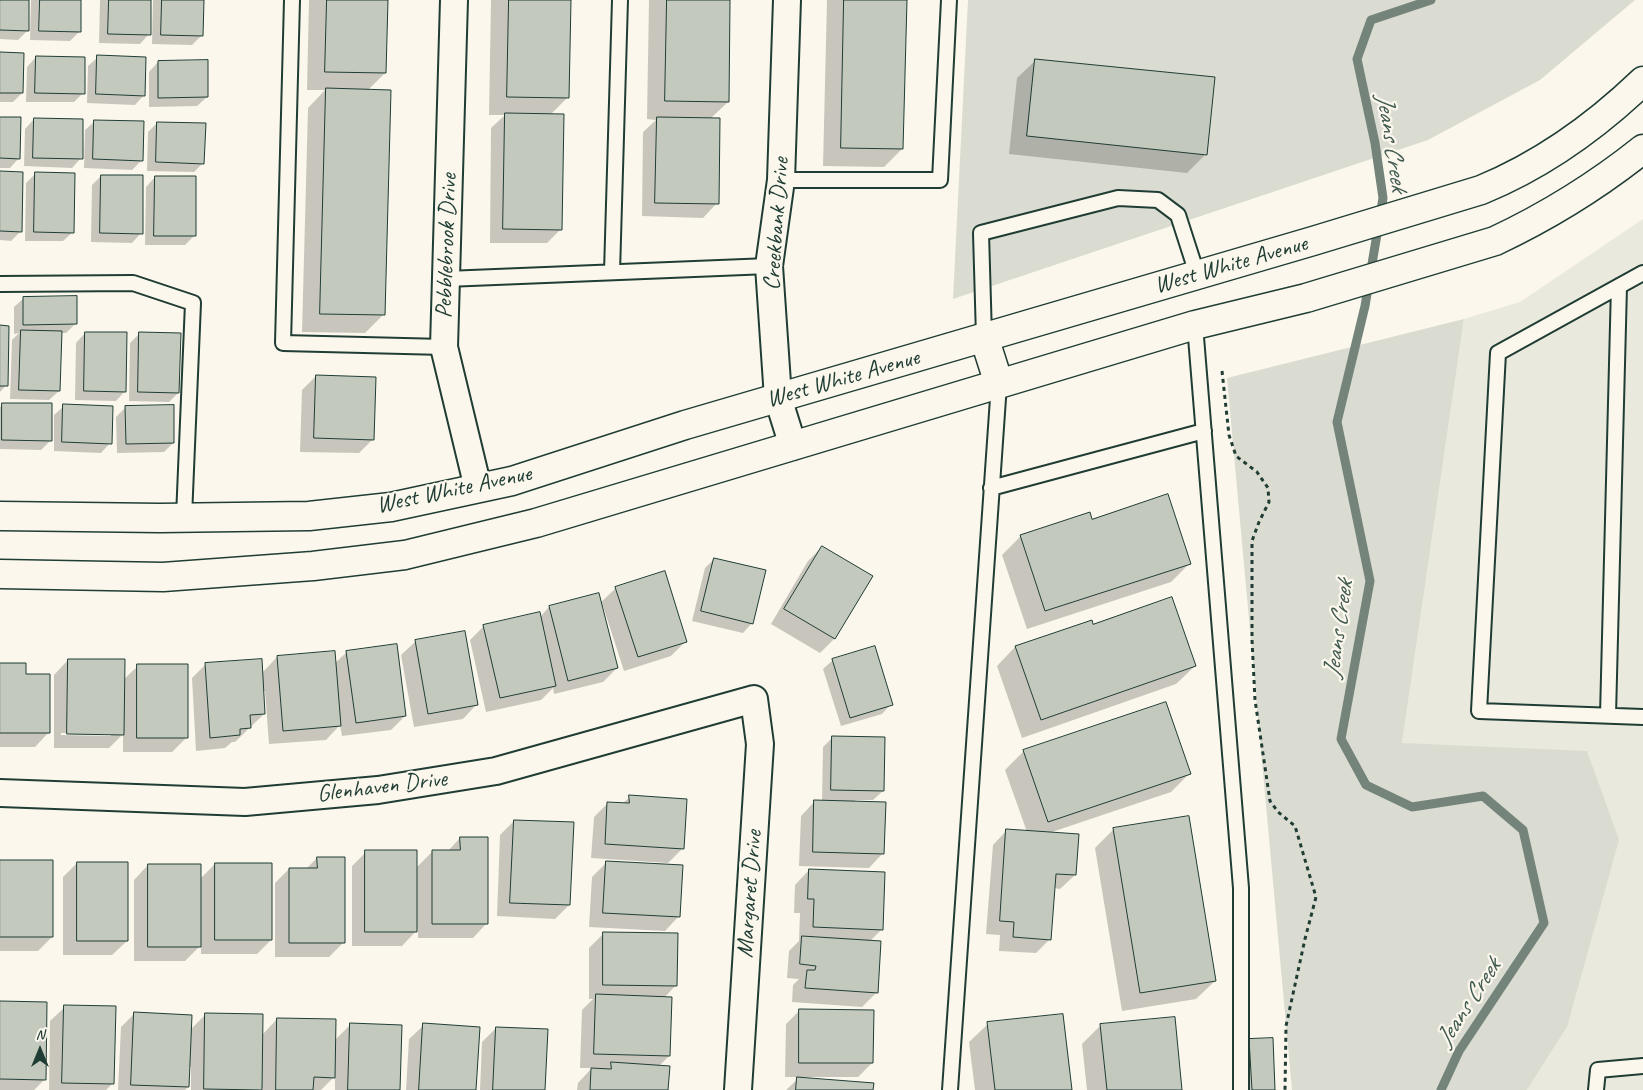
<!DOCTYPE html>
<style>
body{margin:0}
#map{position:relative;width:1643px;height:1090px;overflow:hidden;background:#fbf7ec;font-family:Caveat,sans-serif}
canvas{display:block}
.north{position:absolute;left:15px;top:1025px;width:50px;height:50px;-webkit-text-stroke:4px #fbf7ec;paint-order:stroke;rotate:0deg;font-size:14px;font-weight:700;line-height:20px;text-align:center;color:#1f3d34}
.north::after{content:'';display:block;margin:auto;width:18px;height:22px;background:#1f3d34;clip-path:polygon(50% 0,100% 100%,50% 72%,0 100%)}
</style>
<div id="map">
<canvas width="1643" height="1090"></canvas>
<div class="north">N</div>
</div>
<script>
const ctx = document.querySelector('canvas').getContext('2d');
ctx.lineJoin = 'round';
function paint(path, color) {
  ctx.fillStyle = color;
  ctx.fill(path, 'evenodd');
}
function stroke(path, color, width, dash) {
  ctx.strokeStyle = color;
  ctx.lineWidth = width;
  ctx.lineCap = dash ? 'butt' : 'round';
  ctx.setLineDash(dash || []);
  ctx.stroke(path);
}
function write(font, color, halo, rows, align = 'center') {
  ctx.font = font + ' Caveat,sans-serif';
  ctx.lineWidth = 4.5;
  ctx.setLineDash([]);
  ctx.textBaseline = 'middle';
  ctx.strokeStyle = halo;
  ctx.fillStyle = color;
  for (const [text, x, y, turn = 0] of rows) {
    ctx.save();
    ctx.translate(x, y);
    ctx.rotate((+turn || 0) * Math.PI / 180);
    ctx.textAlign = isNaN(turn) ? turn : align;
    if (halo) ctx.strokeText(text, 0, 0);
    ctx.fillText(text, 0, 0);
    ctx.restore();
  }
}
paint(new Path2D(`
 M1643 219V1090H1527L1567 1027 1402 743 1464 319 1520 302Z`), '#eae9de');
paint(new Path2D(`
 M968 0H1635L1540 80 1428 140 953 299Z
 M1464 319 1402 743 1587 751 1619 840 1567 1027 1527 1090H1292L1227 378Z`), '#dbdcd1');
paint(new Path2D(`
 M0 0H28V30L18 40 0 39Z
 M31 0H80L79 32 70 41 30 40Z
 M100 0H150L149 34 140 44 99 43Z
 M153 0H202V35L192 45 152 44Z
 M309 0H387L385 73 367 91 384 314 365 333 302 332 308 108 325 90H307Z
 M491 0H570L568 97 550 115 561 229 547 243H490L491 128 505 115H489Z
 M649 0H729L728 102 710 119 717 203 703 218 642 216 643 132 656 120 647 119Z
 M827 0H906L902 149 884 167 823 166Z
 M0 53 22 93 13 102H0Z
 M36 57 83 93 74 102H26L27 67Z
 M98 57 144 95 135 105 87 103 88 66Z
 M1036 60 1205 155 1187 173 1009 154 1017 78Z
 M158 62 207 97 197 106 149 107V72Z
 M0 118 19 158 10 168H0Z
 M34 119 81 158 72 168 24 166 25 129Z
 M95 121 142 160 132 170 84 168 85 130Z
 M157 123 203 163 194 172 147 171 148 132Z
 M0 173 21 231 11 241 0 240Z
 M35 174 73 232 63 241H25L26 183Z
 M101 176 141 233 132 243 91 242 92 185Z
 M155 177 194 236 185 245H145L146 187Z
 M24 298 76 323 66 333H61L59 391 49 400 10 399 12 340 19 333 14 334V307Z
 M0 327 6 385 0 392Z
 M85 333 125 391 116 401 75 400 76 343Z
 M139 334 178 393 169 402 129 401 130 343Z
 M316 376 373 439 359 453 300 452 302 390Z
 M3 404 51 440 41 450 0 449V407Z
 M64 406 110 443 101 453 54 451V415Z
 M126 407 173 443 164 452 117 453 116 417Z
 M1092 521 1190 563 1171 582 1027 629 1002 555 1021 536Z
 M822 547 871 576 834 639 820 653 771 624 808 561Z
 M714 559 752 623 743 633 692 621 705 568Z
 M616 588 686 641 671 656 624 671 602 603 600 604 617 668 603 682 554 694 553 688 541 700 486 712 470 640 484 626 540 617 549 607 600 603Z
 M1091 621 1092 626 1195 666 1176 684 1022 738 997 666 1015 647Z
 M416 641 477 704 463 719 414 727 401 655Z
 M347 652 405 716 391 730 342 736 340 725 326 740 269 744 265 691H262L264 714 235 742H232L225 748 196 751 192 678 206 664 262 673 277 657 335 663Z
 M68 660 123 680 138 666 187 737 172 752H123V734L109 748H54V675ZM61 733H111V736L61 735Z
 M833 660 891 704 882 714 841 726 823 669Z
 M0 664 25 675 49 732 35 747H0Z
 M833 737 883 791 873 800H855L883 853 869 868 799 866 801 816 815 801 822 802 823 747Z
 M1024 751 1189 774 1171 792 1049 833 1075 875 1060 889 1054 888 1050 939 1036 953 999 951 1000 935 986 934 993 845 1007 830 1027 832 1005 770Z
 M630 797 683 848 668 863 591 858 594 817 608 803 622 804Z
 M514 821 569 905 555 919 497 916 500 835Z
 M1114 829 1215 981 1196 999 1122 1011 1095 848Z
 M460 838 487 923 473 938H418V929L402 946H352V866L366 852 416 868 432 852H447Z
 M317 858 343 943 329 957H275V883L289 869H306Z
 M0 861 52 937 38 951H0Z
 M77 863 127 941 112 955H63V877Z
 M606 863 679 916 665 931 589 927 592 877Z
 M215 864 271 940 257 954H201V945L185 961H134V880L148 865 199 880Z
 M809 870 882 929 870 941 877 992 862 1007 792 1002 793 985 799 979 787 978 789 951 799 941 800 913H794L795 885Z
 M604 933 676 985 664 998 669 1056 658 1067 667 1090H577L578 1083 592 1068H580L582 1010 593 999H589V948Z
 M0 1003 45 1079 34 1090H0Z
 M65 1007 113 1083 106 1090H49L50 1021Z
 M800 1010 872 1063 858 1077H802V1079L872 1090H786L800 1077H785L786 1024Z
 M135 1013 191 1029 206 1014 262 1035 277 1019 334 1041 350 1025 398 1090H335V1076L321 1090H263V1088L260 1090H191V1067H189L188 1087 185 1090H118L121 1027Z
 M988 1024 1070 1090H975L969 1042Z
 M424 1025 475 1090H406L409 1039Z
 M1101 1025 1181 1090H1087L1082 1044Z
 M496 1028 544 1090H480L482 1042Z
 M1250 1041 1274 1090H1242L1240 1050Z`), '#0003');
stroke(new Path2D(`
 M1431 0 1371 20 1357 59 1375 143 1383 198 1365 306 1337 422 1370 581 1341 739 1366 785 1412 807 1483 796 1523 830 1544 923 1459 1051 1441 1090`), '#74847b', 9);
const building = new Path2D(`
 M0 0H29V31L0 30Z
 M40 0H81V32L39 31Z
 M109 0H151V35L108 34Z
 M162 0H204L203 36 161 35Z
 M327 0H388L386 73 325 72Z
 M509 0H571L569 98 507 97Z
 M667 0H730L729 102 665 101Z
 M844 0H907L903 149 841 148Z
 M0 52 24 53 23 93H0Z
 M97 55 146 57 145 96 96 94Z
 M36 56 85 57V94L35 93Z
 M1035 59 1215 77 1207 155 1027 136Z
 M208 60V97L158 98V61Z
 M326 88 391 90 385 315 320 314Z
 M505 113 564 114 562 230 503 229Z
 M0 117H21L20 159 0 158Z
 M657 117 720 118 719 204 655 203Z
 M34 118 83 119V159L33 158Z
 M94 120 144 121 143 161 93 159Z
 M157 122 206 123 204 164 156 162Z
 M0 171 23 172 22 232 0 231Z
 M35 172 75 173 74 233 34 232Z
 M101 175H143V234L100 233Z
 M155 176H196V236H154Z
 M77 296V324L23 325V297Z
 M0 325 9 326 8 386H0Z
 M21 330 62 331 60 391 19 390Z
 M85 332H127L126 392 84 391Z
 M139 332 181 333 179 393 138 392Z
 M316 375 376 377 374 440 314 438Z
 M2 403H52V441L2 440Z
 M63 404 113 406 112 444 62 442Z
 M174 405V443L126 444 125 406Z
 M1168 494 1191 564 1045 611 1020 535 1090 512 1092 519Z
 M822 546 873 576 835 639 784 609Z
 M714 558 766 570 753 624 701 611Z
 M665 571 687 642 638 657 615 587Z
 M599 593 618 668 568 681 549 606Z
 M1172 597 1196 666 1041 720 1015 646 1092 620 1093 624Z
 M540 612 556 686 500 698 483 625Z
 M465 631 478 705 428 714 415 640Z
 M397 644 406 716 356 723 346 651Z
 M875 646 893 705 850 718 832 659Z
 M335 651 341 726 283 731 277 656Z
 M68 659H125L124 735 67 734Z
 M262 659 265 714 250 715 251 728 240 729V735L210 738 205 663Z
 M0 663H26V674H50V733H0Z
 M137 664H188V738H137Z
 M1166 702 1191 774 1048 822 1023 750Z
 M832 736 885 737 884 791 831 790Z
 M629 795 687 799 684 849 605 844 607 802 629 803Z
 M814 800 886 802 884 854 813 852Z
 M1189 816 1216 981 1140 993 1113 828Z
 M514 820 574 822 570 905 510 903Z
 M1006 829 1079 834 1076 875 1056 874 1051 940 1013 937 1014 922 1000 921Z
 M460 837H488V924H432V850H460Z
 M365 850H417V932H365Z
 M317 857H345V943H289V868H317Z
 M0 860H53V937H0Z
 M606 861 683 865 680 917 603 913Z
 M77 862H128V941H77Z
 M215 863H272V940H215Z
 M148 864H201V947H148Z
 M809 869 885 872 883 930 813 927 814 899H808Z
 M603 932 678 933 677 986 603 985Z
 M802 936 881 941 878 993 805 988 807 970H815L816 966 800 964Z
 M596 994 672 997 670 1056 594 1054Z
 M0 1001 47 1002 46 1080 0 1079Z
 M64 1005 116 1006 114 1084 62 1083Z
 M799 1009 874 1010 873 1063H799Z
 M134 1012 192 1015 189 1087 131 1085Z
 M205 1013 263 1014 262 1090 204 1089Z
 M1063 1014 1072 1090H995L987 1022Z
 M1175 1017 1182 1090H1107L1100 1024Z
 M277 1018 336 1019 335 1078 314 1077 313 1090H276Z
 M350 1023 402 1025 400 1090H348Z
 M423 1023 480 1027 476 1090H419Z
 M496 1027 548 1029 545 1090H493Z
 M1273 1038 1275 1090H1252L1249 1039Z
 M611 1062 670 1066 668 1090H590L591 1068 611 1069Z
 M797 1077 874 1083 873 1090H796Z`);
paint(building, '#c4c9be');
stroke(building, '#1f3d34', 1);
const lane = new Path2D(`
 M292 0 283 343 444 347
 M781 180H940L949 0
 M612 272 620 0
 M1643 273 1498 353 1479 711 1643 717
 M446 279 769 266
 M0 284 133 283 193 303 184 517
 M1195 325 1241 888V1090
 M984 337 981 233 1118 198 1158 200 1178 215 1197 274
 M991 488 1204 431
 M1608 715 1619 286
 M950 1090 999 384
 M1596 1090 1598 1070 1643 1066`);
const street = new Path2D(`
 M454 0 444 347 478 488
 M787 0 781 180 769 266 778 398 793 446
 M0 793 245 802 378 790 496 771 754 699 760 744 738 1090`);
const secondary = new Path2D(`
 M984 337 999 384
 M0 516 160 518 309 516 391 507 512 481 685 425 1313 241 1481 190C1542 165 1595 127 1643 81
 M0 574 163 577 313 566 405 555 536 523 1195 325 1306 298 1495 241C1548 216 1598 185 1643 149`);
stroke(lane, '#1f3d34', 18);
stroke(street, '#1f3d34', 30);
stroke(secondary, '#1f3d34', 31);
stroke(new Path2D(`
 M1222 371 1229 435 1236 456 1257 472 1268 488 1269 502 1259 522 1252 541V640L1255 700 1270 801 1278 812 1295 826 1316 897 1305 939 1286 1026 1285 1090`), '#1f3d34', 3, [4, 4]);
stroke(lane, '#fbf7ec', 14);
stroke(street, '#fbf7ec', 26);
stroke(secondary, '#fbf7ec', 28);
write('24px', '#1f3d34', '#fbf7ec', [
 ["Creekbank Drive",777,224,-86],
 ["Pebblebrook Drive",447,246,-88],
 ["West White Avenue",1231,265,-16],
 ["West White Avenue",843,379,-16],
 ["West White Avenue",454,490,-12],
 ["Glenhaven Drive",382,787,-7],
 ["Margaret Drive",750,894,-86]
]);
write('italic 25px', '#425b52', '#fbf7ec', [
 ["Jeans Creek",1391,143,81],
 ["Jeans Creek",1339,629,-82],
 ["Jeans Creek",1469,1003,-57]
]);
</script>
